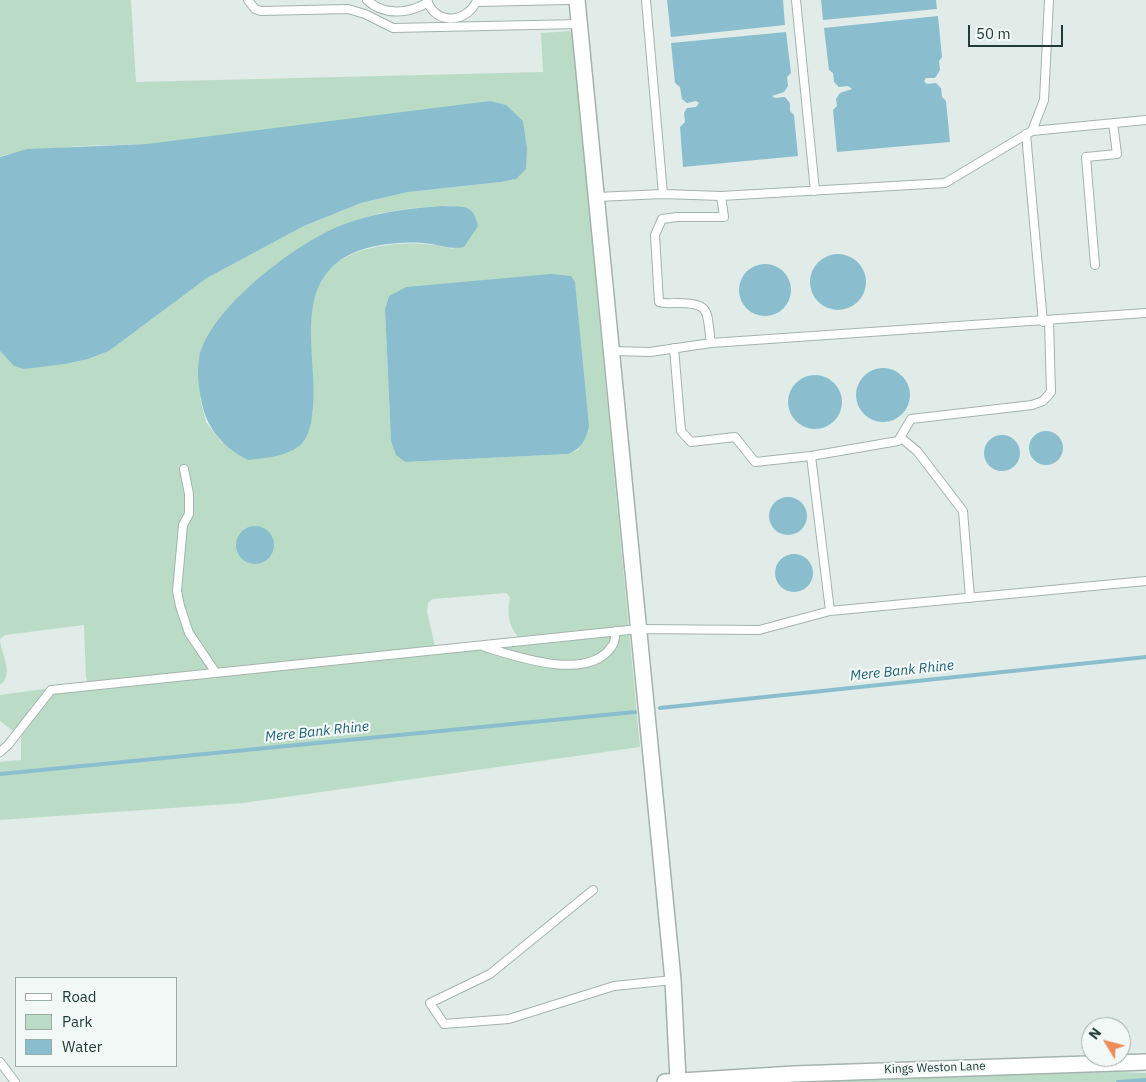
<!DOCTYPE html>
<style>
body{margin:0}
#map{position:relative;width:1146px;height:1082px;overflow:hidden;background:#e1ebe7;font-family:"IBM Plex Sans",sans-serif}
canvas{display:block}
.legend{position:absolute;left:15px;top:977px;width:162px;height:90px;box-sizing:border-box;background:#f1f8f5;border:1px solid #9eaca9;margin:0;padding:6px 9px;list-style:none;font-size:15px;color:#223b36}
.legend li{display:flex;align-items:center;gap:10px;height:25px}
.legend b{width:25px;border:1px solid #9eaca9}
.north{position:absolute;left:1081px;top:1017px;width:50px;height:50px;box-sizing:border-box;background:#f1f8f5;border:1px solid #9eaca9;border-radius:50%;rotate:307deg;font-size:14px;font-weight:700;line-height:20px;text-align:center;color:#223b36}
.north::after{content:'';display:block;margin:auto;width:18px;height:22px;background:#ee8d5c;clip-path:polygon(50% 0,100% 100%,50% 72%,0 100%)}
.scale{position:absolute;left:968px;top:25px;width:95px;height:22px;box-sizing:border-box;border:2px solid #223b36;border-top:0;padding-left:6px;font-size:15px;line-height:18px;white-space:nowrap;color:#223b36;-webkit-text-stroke:4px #f1f8f5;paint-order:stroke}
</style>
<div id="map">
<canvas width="1146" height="1082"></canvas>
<ul class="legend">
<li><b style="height:6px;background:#fff"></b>Road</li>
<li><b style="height:14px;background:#badcc6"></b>Park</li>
<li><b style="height:14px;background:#8abecf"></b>Water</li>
</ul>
<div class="north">N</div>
<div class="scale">50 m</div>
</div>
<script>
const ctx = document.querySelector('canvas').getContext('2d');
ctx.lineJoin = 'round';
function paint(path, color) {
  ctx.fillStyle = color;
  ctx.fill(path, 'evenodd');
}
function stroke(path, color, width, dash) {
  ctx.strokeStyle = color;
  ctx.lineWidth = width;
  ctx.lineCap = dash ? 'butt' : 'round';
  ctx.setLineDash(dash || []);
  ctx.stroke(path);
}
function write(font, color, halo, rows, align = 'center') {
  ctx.font = font + ' "IBM Plex Sans",sans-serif';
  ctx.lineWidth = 4.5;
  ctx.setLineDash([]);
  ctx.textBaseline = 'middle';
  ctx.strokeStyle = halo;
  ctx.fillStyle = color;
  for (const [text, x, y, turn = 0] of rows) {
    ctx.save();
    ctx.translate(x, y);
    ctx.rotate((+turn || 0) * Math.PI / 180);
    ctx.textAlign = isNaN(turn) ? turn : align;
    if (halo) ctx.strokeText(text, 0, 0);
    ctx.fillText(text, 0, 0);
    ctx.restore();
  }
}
paint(new Path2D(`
 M0 0H131L136 82 543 72 541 33 572 31 640 747 243 803 0 820V762L21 760V737L0 721V695L88 683 86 677 84 625 5 635 0 639V351L14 365 65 364 88 359 109 351 207 278 304 226 361 203 408 192 501 182 516 179 147 144 79 146 8 154 0 157ZM442 206 465 207 453 249C408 236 324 243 313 299 306 334 316 377 313 414L222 443 206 422 200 398 377 214 405 209ZM389 296 579 449 569 454 405 462 391 441 385 309ZM506 593 510 597C507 614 508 624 518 637L435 646 427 612 428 603 433 599Z
 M0 640C1 654 15 674 0 685Z
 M1118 1072 1146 1073V1082H762Z`), '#badcc6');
paint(new Path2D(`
 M667 0H783L785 25 671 37Z
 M821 0H936L937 9 823 20Z
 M938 16 942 57 939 61 940 70 935 78H926L924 81 927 84 936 83 941 88 942 97 946 101 950 142 837 152 833 110 837 106 836 99 840 93 852 89 848 86 839 87 834 82 833 73 829 70 824 28Z
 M786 32 791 73 787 77 788 86 784 92 772 96 775 98 785 97 790 103V111L794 115 798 156 683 167 680 127 685 122 684 113 687 108 696 107 699 103 696 101 687 103 682 99 680 87 675 83 671 43Z
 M490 101 506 105 523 121 527 148 526 169 516 179 501 182 408 192 361 203 304 226 207 278 109 351 88 359 65 364 24 369 14 366 0 351V157L27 149 147 144Z
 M442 206C462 207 473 202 478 226L464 247C449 250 438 244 423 243 398 241 363 245 342 259 289 294 323 371 311 423 309 431 306 441 299 446 285 457 265 458 248 460 220 446 204 425 200 393 198 382 197 370 199 359 207 310 297 242 342 225 374 213 407 208 442 206Z
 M810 282a28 28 0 1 1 56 0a28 28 0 1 1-56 0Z
 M739 290a26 26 0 1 1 52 0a26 26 0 1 1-52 0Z
 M551 274 571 276 575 282 589 426C586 440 582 447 569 454L405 462 396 455 391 441 385 309 389 296 406 287Z
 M856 395a27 27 0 1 1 54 0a27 27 0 1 1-54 0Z
 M788 402a27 27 0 1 1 54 0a27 27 0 1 1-54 0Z
 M1029 448a17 17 0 1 1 34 0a17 17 0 1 1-34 0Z
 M984 453a18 18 0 1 1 36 0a18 18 0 1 1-36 0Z
 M769 516a19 19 0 1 1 38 0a19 19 0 1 1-38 0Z
 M236 545a19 19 0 1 1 38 0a19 19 0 1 1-38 0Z
 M775 573a19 19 0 1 1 38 0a19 19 0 1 1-38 0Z`), '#8abecf');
stroke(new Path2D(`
 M660 708 1146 657
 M0 774 635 712
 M1118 1082 1146 1080`), '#8abecf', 4);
const service = new Path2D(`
 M248 0 255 9 261 11 348 9 365 14 393 28 580 24
 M367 0C384 16 409 14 428 2
 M427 0C435 26 468 23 477 0
 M646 0 663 194 721 196
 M796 0 815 191
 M477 2 568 0
 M1032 131 1044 100 1049 0
 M1026 134 1043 322
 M597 197 663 194
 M1095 265 1086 157 1117 154 1113 123
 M711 343C706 313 713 303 678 303 672 303 665 304 659 302L655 235 662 219 677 217H724L721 196 945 183 1032 131 1146 120
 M674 348 681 431 691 442 735 437 755 462 811 456 898 441 911 419 1032 405 1043 401 1051 392 1049 321
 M612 351 650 352 711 343 1146 313
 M901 438 917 451 963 511 970 598
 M811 456 830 611
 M184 469 189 494V514L183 525 177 591 180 606 189 633 216 673
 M485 647C517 657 589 682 612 646 615 643 615 636 616 631
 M0 752 8 745 51 690 639 629 759 630 830 611 1146 581
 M593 890 490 974 430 1003 444 1024 509 1019 614 986 673 980
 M0 1062 15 1082`);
const minor = new Path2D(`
 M577 0 673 980 678 1080`);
const tertiary = new Path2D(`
 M665 1082 794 1074 1146 1062`);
stroke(service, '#a4b3ae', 10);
stroke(minor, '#a4b3ae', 18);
stroke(tertiary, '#a4b3ae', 18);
stroke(service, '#fff', 8);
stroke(minor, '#fff', 15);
stroke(tertiary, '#fff', 15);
write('12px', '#223b36', '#f1f8f5', [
 ["Kings Weston Lane",935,1068,-2]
]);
write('italic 14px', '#1e5f75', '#f1f8f5', [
 ["Mere Bank Rhine",902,671,-6],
 ["Mere Bank Rhine",317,732,-6]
]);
</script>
